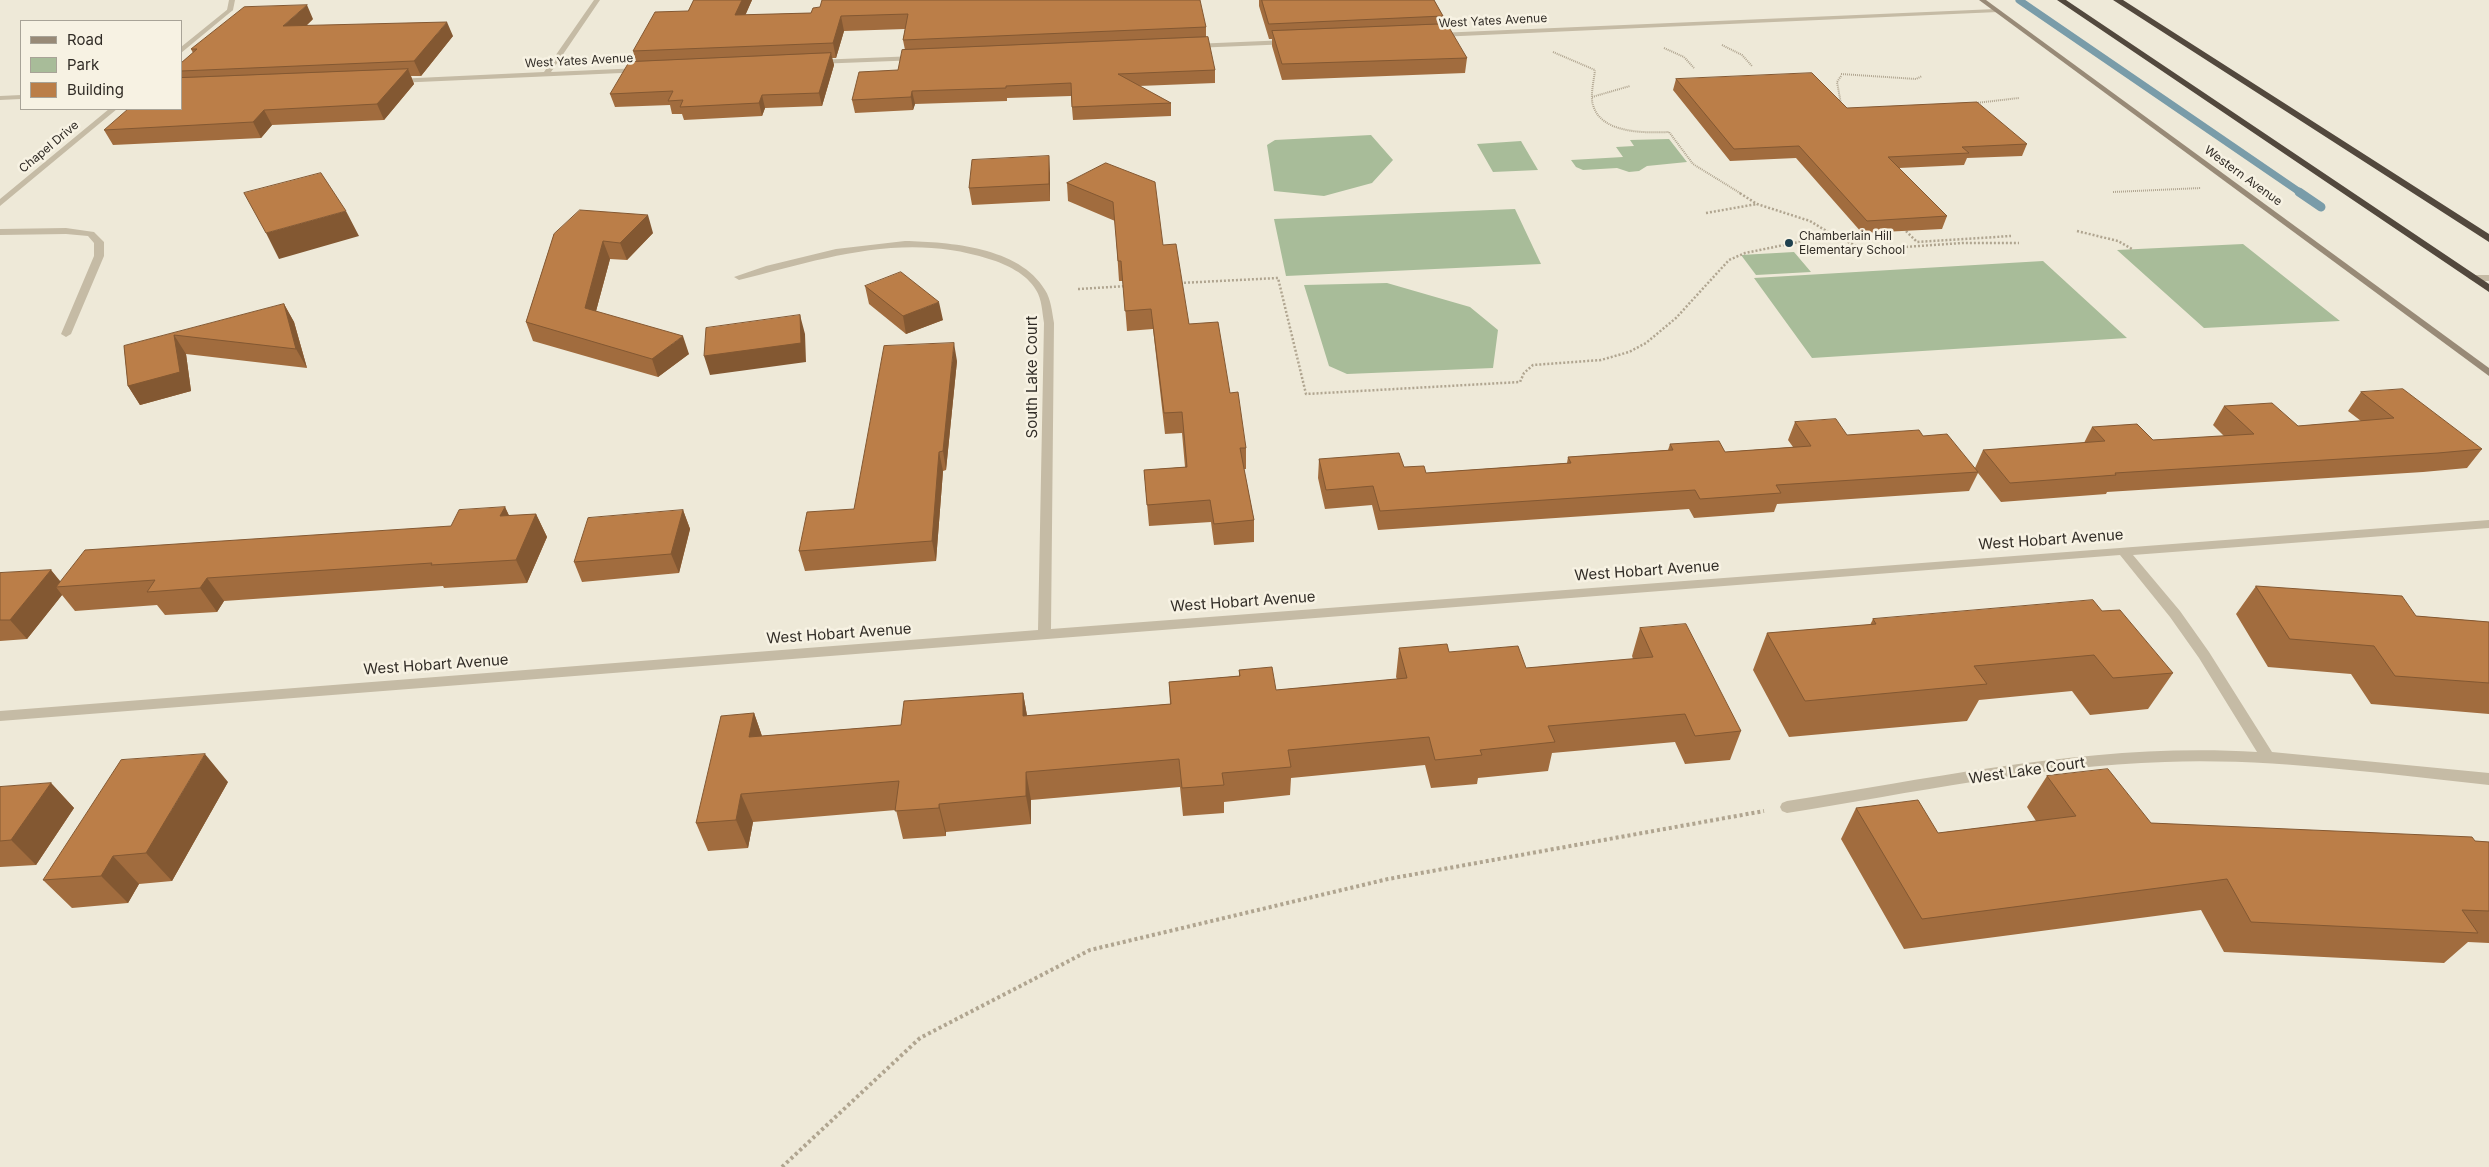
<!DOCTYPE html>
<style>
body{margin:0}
#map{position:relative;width:2489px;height:1167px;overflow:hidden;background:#eee9d8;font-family:Inter,sans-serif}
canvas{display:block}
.legend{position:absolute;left:20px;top:20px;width:162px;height:90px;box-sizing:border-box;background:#f7f2e3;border:1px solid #a8a397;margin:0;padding:6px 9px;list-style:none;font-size:15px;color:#312c26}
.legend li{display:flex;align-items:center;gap:10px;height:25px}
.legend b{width:25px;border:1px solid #a8a397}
</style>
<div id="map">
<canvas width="2489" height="1167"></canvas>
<ul class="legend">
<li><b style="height:6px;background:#988a77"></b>Road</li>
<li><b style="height:14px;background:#a8bc99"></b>Park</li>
<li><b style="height:14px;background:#bb7e48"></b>Building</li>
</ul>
</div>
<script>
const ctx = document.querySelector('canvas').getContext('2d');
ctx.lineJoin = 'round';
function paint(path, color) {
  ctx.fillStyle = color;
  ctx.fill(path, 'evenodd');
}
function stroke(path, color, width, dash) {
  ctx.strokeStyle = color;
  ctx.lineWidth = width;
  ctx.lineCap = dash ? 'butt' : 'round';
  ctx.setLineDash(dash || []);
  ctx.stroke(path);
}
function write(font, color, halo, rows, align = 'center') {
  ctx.font = font + ' Inter,sans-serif';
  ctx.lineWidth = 5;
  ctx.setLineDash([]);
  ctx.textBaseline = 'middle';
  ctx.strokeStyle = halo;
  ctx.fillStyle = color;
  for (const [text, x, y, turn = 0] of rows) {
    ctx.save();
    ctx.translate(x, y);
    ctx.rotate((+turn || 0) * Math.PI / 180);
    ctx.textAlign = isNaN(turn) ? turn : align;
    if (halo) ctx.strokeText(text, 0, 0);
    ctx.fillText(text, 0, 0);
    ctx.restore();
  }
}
paint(new Path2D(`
 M1371 135 1393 160 1372 183 1324 196 1274 191 1267 145 1275 140Z
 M1669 139 1687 162 1647 166 1639 171 1629 172 1617 168 1583 170 1576 167 1571 160 1623 157 1616 147 1634 146 1630 140Z
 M1521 141 1538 170 1493 172 1477 144Z
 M1515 209 1541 264 1286 276 1274 219Z
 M2243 244 2340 321 2204 328 2117 250Z
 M1794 252 1811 272 1756 275 1741 255Z
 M2043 261 2127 338 1812 358 1754 278Z
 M1387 283 1470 307 1498 330 1493 368 1347 374 1329 366 1304 285Z`), '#a8bc99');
stroke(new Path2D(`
 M2019 0 2301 193`), '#799ca9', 7);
stroke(new Path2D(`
 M2299 192 2321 207`), '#799ca9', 9);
stroke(new Path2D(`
 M1722 45 1742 55 1752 66
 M1664 48 1684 57 1694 68
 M1553 52 1595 70C1594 80 1590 96 1593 105 1601 134 1646 133 1669 132L1693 164 1740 193
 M1841 74 1916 79 1922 76
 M1841 76 1837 82 1841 104
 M1592 97 1630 86
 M1976 103 2019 98
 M2113 192 2201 188`), '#b0a590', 2, [1, 1]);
stroke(new Path2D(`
 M1706 213 1757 204
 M1906 231 1917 242 2011 236
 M2077 231 2118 241 2132 249
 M1833 235 1861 248 1876 249 1962 243H2019
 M1180 283 1278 278 1306 394 1520 382 1524 373 1533 365 1601 360 1629 352 1646 343 1676 318 1729 260 1745 253 1833 235 1810 221 1757 204 1738 192
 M1078 289 1127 286`), '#b0a590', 2.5, [2, 2]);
stroke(new Path2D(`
 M782 1167 920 1038 1090 950 1388 879 1764 811`), '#b0a590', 4, [3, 3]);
paint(new Path2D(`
 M229 0H235L233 10 230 12 227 10Z
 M66 228 94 232 104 242V256L71 334 66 337 61 334 94 256V243L88 236 66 234 0 235V229Z
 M2489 275V281H2473L2468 278 2473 275Z`), '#c5bba5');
paint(new Path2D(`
 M594 0H600L551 72 641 68H644V72L396 83 392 81 396 79 544 72Z
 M228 9 233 10 181 53V47Z
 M1996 9 1999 11 1998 12 1438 37 1434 35 1438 33Z
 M1288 40 1292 42 1291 44 1193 48 1189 46 1193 44Z
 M916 56H919V60L816 64 812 62 816 60Z
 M21 95V99L0 100V96Z
 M109 109H117L0 206V199Z
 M905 241C949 242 1020 247 1045 290 1051 299 1052 312 1054 323L1051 629 2489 520V528L2133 555 2180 611 2209 652 2272 752 2489 773V785C2381 774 2273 758 2165 762 2038 766 1912 793 1787 813L1782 811 1780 807 1782 803 1787 801C1942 777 2099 742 2257 752L2199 658 2170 617 2120 555 0 721V711L1038 630 1044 323C1042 312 1042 299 1036 290 1027 274 1006 264 989 259 903 231 823 259 739 280L734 277 766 266 836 249Z`), '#c5bba5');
paint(new Path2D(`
 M1979 0H1986L2489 368V376Z`), '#988a77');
paint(new Path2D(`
 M2057 0H2066L2489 284V292Z
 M2113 0H2123L2489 234V242Z`), '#52483d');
paint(new Path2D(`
 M694 0H752L745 15 811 13 813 8 1206 27V37L1215 70V83L1139 86 1171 103V116L1073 120 1071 96 1007 98V101L915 104 913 110 855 113 852 100 898 70 905 50 903 40 905 29 844 31 836 58H832L834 65 822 106 765 108 762 116 684 120 682 114H672L670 105 615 107 610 94 636 61 633 51 688 11Z
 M1259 0H1434L1443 16 1442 24 1467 58 1465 73 1282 80 1272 46V39H1269L1259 6Z
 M313 19 306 26 453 36 421 76H411L414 84 384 120 272 125 261 138 113 145 104 130 181 109V63L193 53 191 49Z
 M1676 79 1847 108 2027 144 2022 156 1967 158 1964 165 1899 168 1947 216 1942 229 1862 233 1796 158 1730 161 1673 90Z
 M1106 163 1163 245 1189 324 1230 393 1246 448V469H1244L1254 520V542L1214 545 1211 522 1149 526 1144 470 1185 467 1182 433 1165 434 1153 329 1127 331 1123 281H1119L1115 221 1068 201 1067 183Z
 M1050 173V201L972 205 969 188Z
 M653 233 627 260 610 259 596 311 689 354 658 377 533 341 526 322 554 234Z
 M865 286 943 320 906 334 869 304Z
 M284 304 294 322 307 368 186 354 191 391 140 405 128 386 124 346Z
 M957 361 946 470 943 471 936 561 805 571 799 551 854 509Z
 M2361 392 2482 449 2467 468 2423 472 2107 492 2106 494 2001 502 1978 473 1969 491 1777 504 1774 512 1694 518 1689 509 1378 530 1372 505 1325 509 1318 478 1319 459 1404 467 1426 473 1567 463 1568 457 1668 450 1670 444 1725 452 1793 447 1788 440 1795 422 1847 435 1923 436 1975 468 1983 450 2084 443 2092 427 2153 440 2224 436 2213 425 2224 406 2298 426 2361 421 2348 411Z
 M505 507 509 516 536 514 547 537 527 583 444 588 443 586 224 601 217 612 165 615 157 605 75 611 62 595 27 639 0 641V573L51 570 60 582 451 526Z
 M683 510 690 529 679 573 582 582 574 562Z
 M2256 586 2416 616 2489 622V714L2371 704 2351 674 2268 667 2236 614Z
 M2102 611 2173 673 2148 709 2090 715 2072 691 1979 700 1967 721 1789 737 1753 670 1767 633 1870 625 1873 619Z
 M1640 628 1741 731 1730 760 1685 764 1675 742 1552 753 1548 771 1478 778 1477 784 1431 788 1425 765 1291 778 1290 795 1224 802V813L1183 816 1180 787 1031 800V824L946 832V836L903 839 896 810 753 822 748 848 708 851 696 823 754 713 762 736 901 725 1023 693 1027 716 1170 704 1169 682 1239 676V670L1276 690 1397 679 1396 677 1399 648 1449 652 1526 668 1633 659 1632 656Z
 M2047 776 2151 823 2489 842V943L2468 942 2444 963 2224 952 2201 910 1904 949 1841 839 1856 808 1938 833 2036 821 2027 807Z
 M228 782 172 881 139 884 128 903 72 908 43 880Z
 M51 783 74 808 36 865 0 867V787Z`), '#a16c3e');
paint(new Path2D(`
 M742 0H752L739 30 735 15Z
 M307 5 313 19 290 41 283 26Z
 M841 16 844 31 836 58 833 43Z
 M447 22 453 36 421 76 414 61Z
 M831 53 834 65 822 106 819 93Z
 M408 69 414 84 384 120 377 104Z
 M912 91 915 104 913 110 911 97Z
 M762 95 765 108 762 116 759 103Z
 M264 110 272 125 261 138 253 122Z
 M1049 156 1050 173V201L1049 184Z
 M346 211 359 236 279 259 266 233Z
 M648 215 653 233 627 260 620 243Z
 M603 241 610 259 592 326 585 308Z
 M939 302 943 320 906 334 903 316Z
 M284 304 294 322 307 368 296 349Z
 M800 315 805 334 806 362 710 375 704 356Z
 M174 335 186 354 191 391 140 405 128 386Z
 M683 336 689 354 658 377 652 359Z
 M954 343 957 361 946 470 943 451Z
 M939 452 943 471 936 561 932 541Z
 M505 507 516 530 500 516Z
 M683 510 690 529 679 573 671 554Z
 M536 514 547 537 527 583 516 560Z
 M51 570 65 587H56L62 595 27 639 10 620Z
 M207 578 224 601 217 612 200 588Z
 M1023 693 1028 721 1023 716Z
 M754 713 764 742 749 737Z
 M205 754 228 782 172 881 146 853Z
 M1026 772 1031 800V824L1026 796Z
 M51 783 74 808 36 865 11 840Z
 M741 794 753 822 748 848 736 820Z
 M939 804 946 832V836L939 808Z
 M113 856 139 884 128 903 101 876Z`), '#835832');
const building = new Path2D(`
 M694 0H742L735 15 811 13 813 8 820 7 822 0H1200L1206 27 903 40 908 14 841 16 833 43 633 51 655 12 688 11Z
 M1262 0H1434L1443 16 1269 24Z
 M307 5 283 26 447 22 414 61 181 71V63L197 49H191L244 7Z
 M1447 24 1467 58 1282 64 1272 31Z
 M1208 37 1215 70 1118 74 1171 103 1072 107 1071 83 1006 86V88L912 91 911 97 852 100 859 72 898 70 902 50Z
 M831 53 819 93 762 95 759 103 680 107 683 100 668 101 673 91 610 94 629 62Z
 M408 69 377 104 264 110 253 122 104 130 128 109H181V78Z
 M1812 73 1847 108 1977 102 2027 144 1962 147 1969 153 1888 157 1947 216 1867 221 1799 146 1734 149 1676 79Z
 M1049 156V184L969 188 972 160Z
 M1106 163 1155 182 1163 245 1176 244 1189 324 1218 322 1230 393 1238 392 1246 448H1240L1254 520 1214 524 1210 500 1147 505 1144 470 1187 467 1182 412 1164 413 1151 309 1125 311 1121 261H1118L1113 202 1067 183Z
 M321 173 346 211 266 233 244 193Z
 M580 210 648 215 620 243 603 241 585 308 683 336 652 359 526 322 554 234Z
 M901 272 939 302 903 316 865 286Z
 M284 304 296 349 174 335 180 372 128 386 124 346Z
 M800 315 801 343 704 356 706 328Z
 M954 343 943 451 939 452 932 541 799 551 807 512 854 509 884 346Z
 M2403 389 2482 449 2438 453 2115 473 2116 475 2010 483 1983 450 2105 441 2092 427 2137 424 2153 440 2254 434 2224 406 2272 403 2298 426 2394 418 2361 392Z
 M1836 419 1847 435 1919 430 1923 436 1947 434 1978 472 1776 485 1781 493 1700 499 1695 490 1380 511 1373 486 1326 490 1319 459 1399 453 1404 467 1424 466 1426 473 1571 463 1568 457 1673 450 1670 444 1719 441 1725 452 1811 446 1795 422Z
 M505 507 500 516 536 514 516 560 431 565 432 563 207 578 200 588 147 592 155 580 56 587 85 550 451 526 459 510Z
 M683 510 671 554 574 562 588 518Z
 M51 570 10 620H0V573Z
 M2256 586 2402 596 2416 616 2489 622V683L2395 676 2374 646 2290 639Z
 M2093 600 2102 611 2120 610 2173 673 2113 678 2094 655 1974 666 1987 684 1805 701 1767 633 1876 624 1873 619Z
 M1686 624 1741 731 1695 736 1685 714 1548 726 1555 742 1480 750 1482 755 1435 760 1429 737 1288 750 1291 767 1222 773 1224 785 1182 788 1179 759 1026 772V796L939 804V808L895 811 899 781 741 794 736 820 696 823 721 716 754 713 749 737 901 725 904 701 1023 693V716L1171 704 1169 682 1240 676 1239 670 1272 667 1276 690 1407 678 1399 648 1447 644 1449 652 1518 646 1526 668 1653 657 1640 628Z
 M205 754 146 853 113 856 101 876 43 880 121 760Z
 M2108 769 2151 823 2472 837 2475 841 2489 842V911L2462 910 2478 933 2251 922 2227 879 1922 919 1856 808 1918 800 1938 833 2076 816 2047 776Z
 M51 783 11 840 0 841V787Z`);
paint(building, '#bb7e48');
stroke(building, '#835832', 1);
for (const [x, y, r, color] of [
 [1789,243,5,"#1f414f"]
]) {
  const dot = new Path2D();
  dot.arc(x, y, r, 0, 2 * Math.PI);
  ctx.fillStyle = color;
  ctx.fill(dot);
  stroke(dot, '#f7f2e3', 2);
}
write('12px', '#312c26', '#f7f2e3', [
 ["West Yates Avenue",1493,21,-3],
 ["West Yates Avenue",579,61,-3],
 ["Chapel Drive",49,147,-40],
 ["Western Avenue",2243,176,36]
]);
write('12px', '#312c26', '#f7f2e3', [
 ["Chamberlain Hill",1799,236],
 ["Elementary School",1799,250]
], 'left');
write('15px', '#312c26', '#f7f2e3', [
 ["South Lake Court",1032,377,-90],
 ["West Hobart Avenue",2051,540,-4],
 ["West Hobart Avenue",1647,571,-4],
 ["West Hobart Avenue",1243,602,-4],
 ["West Hobart Avenue",839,634,-4],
 ["West Hobart Avenue",436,665,-4],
 ["West Lake Court",2027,771,-8]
]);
</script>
